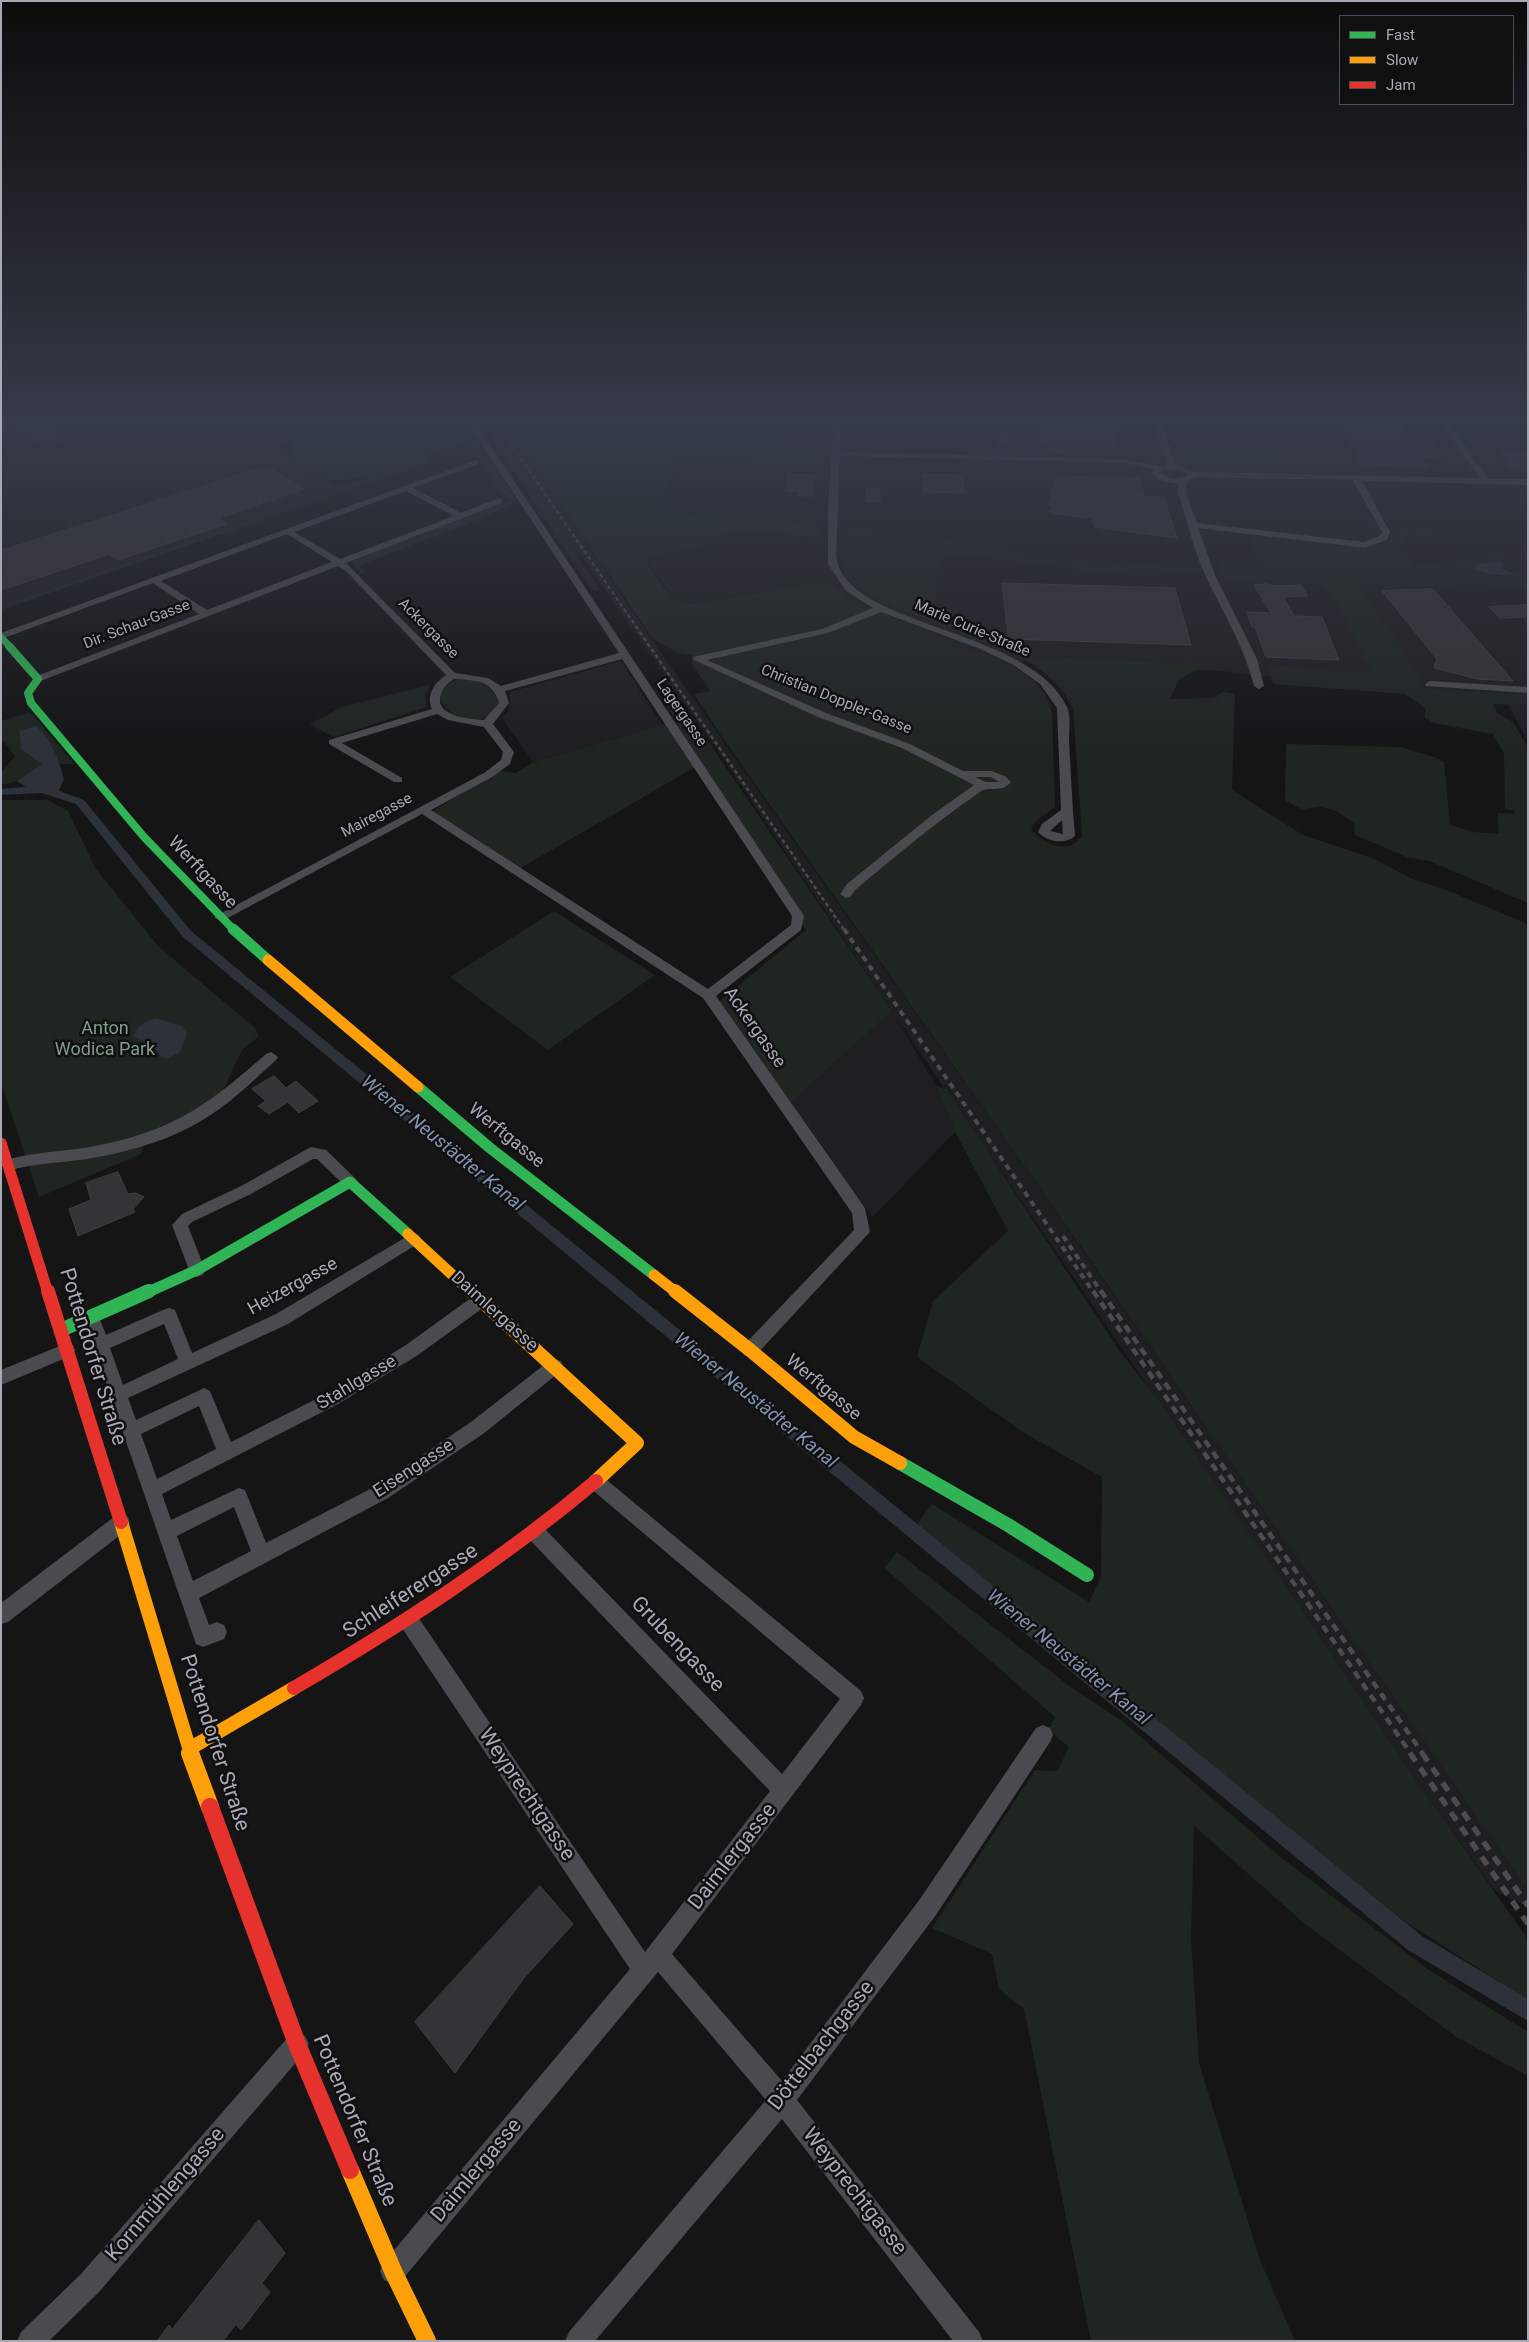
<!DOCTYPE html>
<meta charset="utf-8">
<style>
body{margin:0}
#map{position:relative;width:1529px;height:2342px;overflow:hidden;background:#151516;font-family:Roboto,sans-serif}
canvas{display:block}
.frame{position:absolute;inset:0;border:2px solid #a8a9b5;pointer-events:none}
.legend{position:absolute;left:1339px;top:15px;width:175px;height:90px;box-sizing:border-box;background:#101011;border:1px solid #4d4d53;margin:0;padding:6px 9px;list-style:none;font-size:15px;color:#a8a9b5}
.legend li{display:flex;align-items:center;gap:10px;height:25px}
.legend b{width:25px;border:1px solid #4d4d53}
</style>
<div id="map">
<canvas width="1529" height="2342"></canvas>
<div class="frame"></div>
<ul class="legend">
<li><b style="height:6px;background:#30b455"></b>Fast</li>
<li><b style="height:6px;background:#ff9f0a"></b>Slow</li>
<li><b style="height:6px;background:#e5322d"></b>Jam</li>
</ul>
</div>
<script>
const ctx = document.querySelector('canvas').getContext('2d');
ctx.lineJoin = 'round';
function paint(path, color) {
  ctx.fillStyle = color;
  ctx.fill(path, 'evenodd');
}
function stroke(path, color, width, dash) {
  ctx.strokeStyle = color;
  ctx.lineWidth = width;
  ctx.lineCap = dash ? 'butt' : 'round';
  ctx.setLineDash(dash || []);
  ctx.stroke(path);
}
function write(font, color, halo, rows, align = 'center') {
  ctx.font = font + ' Roboto,sans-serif';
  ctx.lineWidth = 5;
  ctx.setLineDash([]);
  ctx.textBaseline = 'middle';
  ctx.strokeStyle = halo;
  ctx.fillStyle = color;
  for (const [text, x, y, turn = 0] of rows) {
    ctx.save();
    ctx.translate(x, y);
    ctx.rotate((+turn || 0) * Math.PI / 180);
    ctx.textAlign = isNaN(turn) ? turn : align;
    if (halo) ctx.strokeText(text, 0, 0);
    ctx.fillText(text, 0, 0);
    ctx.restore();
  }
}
paint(new Path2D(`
 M6 424H338L277 446 304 472 313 477 327 479 336 486 318 499 12 601 1 603V425Z
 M487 424H505L654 643 1019 1159 1445 1768 1528 1890V1907L1494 1890 1415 1778 897 1019 936 1086 955 1132 873 1217 788 1105 892 1011 703 729 573 544 583 564 601 590 592 591 492 438Z
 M748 424H1528V741L1508 705 1222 671 1026 660 1014 667 854 601 828 580 694 604 675 600 648 564 649 559 658 555 716 545 721 541V536L740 531 820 538 822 527 788 523 675 514 666 503 677 461 826 464V450L782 449 748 428Z
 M621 661 662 725 533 762 502 718 509 710 510 692Z`), '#1f1f21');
paint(new Path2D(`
 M346 424H464L475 436 472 440 424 456 433 461 1 610V603L12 601 318 499 336 486 369 479 365 476C331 484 314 481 288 457L294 440Z
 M505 424H748V428L784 429 782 449 826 450V465L677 461 666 503 677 504 675 514 788 523 822 527 820 538 740 531 721 536V541L716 545 658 555 649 559 648 565C662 583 669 602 694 604L828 580 854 601 1014 667C1032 678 1048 690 1052 713L1055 806C1047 815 1035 819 1031 829 1043 844 1068 856 1082 836L1073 708C1052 663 1001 649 958 632L960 631 988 633 993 636 994 641 1018 645 1019 651 1030 655 1031 658 1205 664 1179 680 1170 699 1214 698 1223 692 1235 694 1232 790 1303 835 1372 858 1415 880 1444 889 1528 924V1890L1084 1251 724 740 694 694 710 691 692 664V655L679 653 653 639Z
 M1452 424H1528V432L1460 431 1471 447H1468Z
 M1172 442 1279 445 1291 471 1203 469 1178 460Z
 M478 443 515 499 503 496 468 444Z
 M1120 462 1143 465 1152 478 1165 483 1169 489 1142 488 1139 477H1118L1117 472H1139L1138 470H1144L1137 465 1119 466Z
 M986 469 1006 471V475L995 474 996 480 1015 481 1014 486 999 484 989 492Z
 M517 501 480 519 363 564 360 568 365 572 362 574 351 562 492 506Z
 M854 528 996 547 1003 551 1135 565 1199 568 1201 575 1167 573 1148 577 945 554 935 578 936 620H926C884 603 831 590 840 534Z
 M1403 528 1440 529 1447 532 1427 536 1407 533 1402 537 1414 566H1441L1469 556 1499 551 1514 564 1505 567C1498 559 1485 562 1475 565 1491 581 1506 572 1521 573L1528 583V591L1474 583 1449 587 1357 585 1400 645 1424 689 1528 695V705L1493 704 1497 713 1513 722 1528 748V903L1429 861 1409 858 1355 835 1354 823 1336 811 1321 807 1302 809 1285 800 1286 744 1401 747C1415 753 1431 753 1444 762L1450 825 1474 832 1499 834 1497 813 1515 814V811L1505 809 1504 754 1493 734 1434 723 1425 718V708L1405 694 1273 684 1267 666 1373 673 1341 611 1324 585 1225 581 1217 562 1258 563 1249 536C1279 539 1351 553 1378 546 1382 545 1387 541 1392 539L1395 531Z
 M462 679C480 681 493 684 499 703 496 706 493 712 490 715 473 728 442 714 439 695 444 685 450 681 462 679Z
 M430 685 425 695 427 707 334 737 310 724 342 707Z
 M678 697 892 1011 788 1105 715 1005 806 930 697 766 519 869 428 814 498 771 516 773 533 762 676 721 665 701Z
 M28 713 34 716 74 764H60L44 733 19 731 21 749 43 764 17 781 1 785V772L15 757 4 741H1V721Z
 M1 800H48L68 811 96 869 158 946 256 1029 258 1037 242 1050 224 1089 214 1102 147 1134 141 1154 39 1197 1 1082Z
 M554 911 655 975 548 1050 450 977Z
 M936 1086 946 1089 1119 1350 1165 1409 1415 1778 1528 1940V2000L1406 1922 911 1532 932 1504 1089 1602 1101 1577 1102 1477 1024 1433 917 1357 933 1301 1008 1231 955 1132Z
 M897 1552 1072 1688 1122 1721 1283 1859 1429 1970 1528 2032V2076L1458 2038 1305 1924 1194 1826 1191 1938 1199 2063 1260 2260 1295 2341H1091L1024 2009 999 1989 992 1954 932 1928 1035 1770 1057 1771 1069 1747 1048 1730 1055 1717 884 1568Z`), '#1f2521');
paint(new Path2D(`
 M1490 562 1502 563 1505 567 1501 568 1515 574C1501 576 1487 575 1475 569V565Z
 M36 726C51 739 59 760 64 779L58 792 29 789 17 781 42 764 21 749 19 731Z
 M156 1018 182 1026 187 1034 180 1052 167 1059 161 1057 153 1046 133 1036C137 1025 146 1022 156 1018Z`), '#2d323a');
paint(new Path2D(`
 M24 787 51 788 84 800 191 931 1422 1936 1528 1999V2021L1408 1950 183 937 76 804 42 793 1 795V789Z`), '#2d323a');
const building = new Path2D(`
 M45 424 69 441 43 448 19 432Z
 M1340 424 1402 425 1408 436H1429L1443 458 1422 457 1428 467 1363 465Z
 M1039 425 1112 426 1120 455 1049 453 1047 443H1042Z
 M994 431H1009L1011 444 996 445Z
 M1499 451 1528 452V470H1513Z
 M267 466 304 489 218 518 227 524 118 560 109 554 1 590V551Z
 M788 474 815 475 813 496H798V491H786Z
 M923 474 963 475 964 493 924 492Z
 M1058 476 1139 478 1144 496 1164 498 1177 538 1094 527 1092 518 1050 513 1052 505H1048Z
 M867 488 880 489V502H867Z
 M1002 583 1175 588 1191 645 1009 639Z
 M1269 584 1270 586 1301 585 1308 596 1283 597 1294 616 1322 617 1339 660 1266 657 1255 627H1252L1247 612 1271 613 1254 585Z
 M1433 589 1513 681 1477 679 1434 668 1437 659 1382 591Z
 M1528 605V617L1499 618 1489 607Z
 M274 1076 286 1088 296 1081 318 1101 299 1113 288 1102 269 1114 258 1106 266 1101 252 1089Z
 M118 1172 128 1194 136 1193 144 1197 133 1209 135 1212 78 1236 69 1209 91 1200 86 1183Z
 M540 1886 573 1924 524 1978 455 2073 415 2022Z
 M259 2220 285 2253 262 2283 270 2292 241 2330 236 2324 223 2341H157L169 2325 172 2329Z`);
paint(building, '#343437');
stroke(building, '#3e3f42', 1);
paint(new Path2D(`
 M468 424H476L804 916 801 930 716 996 865 1208 870 1232 756 1355 750 1357 744 1355 742 1350 744 1345 854 1230 852 1213 703 998 422 814 224 920 220 921 214 917 484 773 501 760 503 752 484 727 448 720 437 714 342 743 402 778V782H394L329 744V740L432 709C426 695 434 683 446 675L346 571 338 566 38 682 33 679 34 677 199 614 153 583 1 639V633L476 460H479V464L413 488 461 513 499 498 502 499V503L346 563 455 673 488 678 501 686 619 653ZM406 491 454 516 340 559 294 532ZM287 534 332 562 207 610 161 581ZM622 659 792 916 791 925 708 989 431 810 492 777 510 764 514 752 493 724 509 703 505 691ZM454 679C474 680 493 680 499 703L484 720C471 719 437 717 440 697 442 689 446 684 454 679Z
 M834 424H842L840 452 1124 459 1159 466 1167 465 1154 424H1162L1175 464 1195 472 1480 478 1441 424H1449L1488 479H1528V485L1362 481 1390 532 1387 540 1365 548 1198 528 1215 575 1257 659 1264 686 1259 689 1254 686C1244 646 1224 614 1206 577 1194 551 1187 520 1178 493V484L1161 481 1152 474 1154 469 1124 463 840 456 836 556C844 628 1030 627 1067 707 1071 716 1069 731 1069 741 1071 773 1072 804 1075 836 1065 845 1047 842 1038 832L1042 824 1061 810 1057 708 1040 684 1012 664 978 648 881 612 828 633 707 660 826 713 910 744 963 771H991L1005 776 1011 782C1001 794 989 785 980 792 936 822 896 856 855 890L850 897 846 898 840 894 847 884 932 815 974 785 902 748 818 717 692 659 697 656 822 629 873 608 846 591 828 564V509ZM1177 469 1189 475 1173 479 1160 473 1162 470ZM1196 477 1353 480 1382 532 1380 536 1364 542 1197 523 1186 493V482ZM975 777H991L999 782H986ZM1062 820 1063 834 1050 831Z
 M1430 681 1528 687V693L1426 686 1425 684Z
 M271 1052 278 1057 276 1060C255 1079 235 1099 212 1114 176 1139 129 1152 87 1159 60 1163 34 1163 8 1171L1 1166 3 1161C31 1152 60 1152 90 1147 171 1132 206 1107 266 1054Z
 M311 1147 326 1150 355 1178 358 1182 355 1186H345L317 1159H313L251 1194 192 1222 188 1226 205 1270 203 1275 197 1277 191 1275 172 1225 182 1214 241 1186Z
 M413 1233 419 1235 421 1239 419 1243 288 1324 128 1398 136 1420 198 1391 204 1388 210 1391 231 1442 326 1394 406 1345 475 1295 481 1293 487 1295 489 1300 487 1305 418 1355 338 1404 162 1494 171 1520 239 1488 245 1490 266 1543 376 1486 471 1422 549 1361 555 1359 561 1361 563 1366 561 1371 483 1434 388 1498 199 1598 209 1625 217 1622 224 1625 227 1632 224 1639 203 1647 196 1644 83 1317 85 1312 91 1310 97 1312 106 1335 163 1310 169 1308 175 1310 192 1353 276 1314ZM164 1324 178 1359 123 1385 110 1348ZM199 1406 216 1449 157 1479 141 1434ZM234 1507 251 1551 193 1581 177 1536Z
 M67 1343 73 1345 75 1350 73 1355 1 1385V1370Z
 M596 1474 602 1476 861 1691 864 1698 861 1705 672 1954 782 2081 920 1899 1036 1728 1043 1725 1050 1728 1053 1735 1050 1742 936 1915 797 2100 979 2332 983 2341H953L782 2119 595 2341H565L569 2332 766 2100 658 1972 402 2280 393 2284 384 2280 380 2271 384 2262 630 1969 402 1628 399 1621 402 1614 409 1611 416 1614 645 1952 770 1791 528 1538 526 1532 528 1526 535 1523 542 1526 782 1774 840 1699 590 1488 587 1482 590 1476Z
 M121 1514 128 1517 130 1523 128 1529 8 1622 1 1624V1603L114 1517Z
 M297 2032 305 2036 309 2044 305 2052 99 2292 49 2341H17L21 2332 81 2274 289 2036Z`), '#4a4b4e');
stroke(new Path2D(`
 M1 637 10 647`), '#30b455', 7);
stroke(new Path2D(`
 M9 646 38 679 28 693 31 703 144 837 235 931`), '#30b455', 8);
stroke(new Path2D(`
 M233 929 268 960
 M418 1087 490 1148 654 1275
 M146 1293 197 1270 350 1182 408 1234`), '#30b455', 11);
stroke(new Path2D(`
 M61 1330 149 1291
 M900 1463 1008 1525 1087 1575`), '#30b455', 14);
stroke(new Path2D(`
 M268 960 418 1087
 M408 1234 472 1293
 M654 1275 677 1293`), '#ff9f0a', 11);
stroke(new Path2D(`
 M471 1291 637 1443 596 1481
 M675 1291 750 1350 854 1437 900 1463
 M121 1522 191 1754
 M189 1749 294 1688`), '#ff9f0a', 14);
stroke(new Path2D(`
 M190 1753 210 1807
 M350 2170 393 2271 427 2341`), '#ff9f0a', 18);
stroke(new Path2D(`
 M1 1143 48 1293`), '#e5322d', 11);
stroke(new Path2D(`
 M48 1291 121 1522
 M294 1688C400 1626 502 1560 596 1481`), '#e5322d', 14);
stroke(new Path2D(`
 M210 1807 297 2044 350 2170`), '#e5322d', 18);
stroke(new Path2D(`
 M497 424 845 931`), '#4b4c4e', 2.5, [4, 3]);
stroke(new Path2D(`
 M844 929 1094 1293
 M1063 1236 1102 1293`), '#4b4c4e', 4, [6, 5]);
stroke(new Path2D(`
 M1093 1291 1411 1754
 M1101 1291 1423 1754`), '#4b4c4e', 4.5, [8, 6]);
stroke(new Path2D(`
 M1410 1753 1528 1924
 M1422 1753 1528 1906`), '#4b4c4e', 5.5, [10, 8]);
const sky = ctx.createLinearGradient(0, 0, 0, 752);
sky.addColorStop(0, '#0c0c0c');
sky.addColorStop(0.56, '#353b47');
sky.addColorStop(1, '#353b4700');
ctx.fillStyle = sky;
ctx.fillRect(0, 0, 1529, 752);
write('15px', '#a8a9b5', '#101011', [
 ["Dir. Schau-Gasse",137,625,-21],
 ["Ackergasse",428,629,45],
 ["Marie Curie-Straße",972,629,23],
 ["Christian Doppler-Gasse",836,700,22],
 ["Lagergasse",681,713,56],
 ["Mairegasse",377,816,-28]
]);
write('18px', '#a8a9b5', '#101011', [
 ["Werftgasse",202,873,47],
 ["Ackergasse",754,1028,55],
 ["Werftgasse",506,1136,39],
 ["Heizergasse",293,1287,-29],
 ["Daimlergasse",494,1312,42],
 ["Stahlgasse",357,1383,-31],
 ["Werftgasse",823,1388,40],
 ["Eisengasse",414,1469,-33]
]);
write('18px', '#819e88', '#101011', [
 ["Anton",105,1029],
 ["Wodica Park",105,1050]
]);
write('italic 19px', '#8291ad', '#101011', [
 ["Wiener Neustädter Kanal",442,1144,39],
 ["Wiener Neustädter Kanal",755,1401,39],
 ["Wiener Neustädter Kanal",1068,1658,39]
]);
write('21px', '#a8a9b5', '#101011', [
 ["Pottendorfer Straße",92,1357,73],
 ["Schleiferergasse",411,1592,-33],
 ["Grubengasse",677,1645,46],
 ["Pottendorfer Straße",214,1743,72],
 ["Weyprechtgasse",526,1795,56],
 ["Daimlergasse",733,1857,-52],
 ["Döttelbachgasse",822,2046,-52],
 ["Pottendorfer Straße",354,2121,67],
 ["Daimlergasse",477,2171,-50],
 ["Weyprechtgasse",854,2192,52],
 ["Kornmühlengasse",166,2195,-49]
]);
</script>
